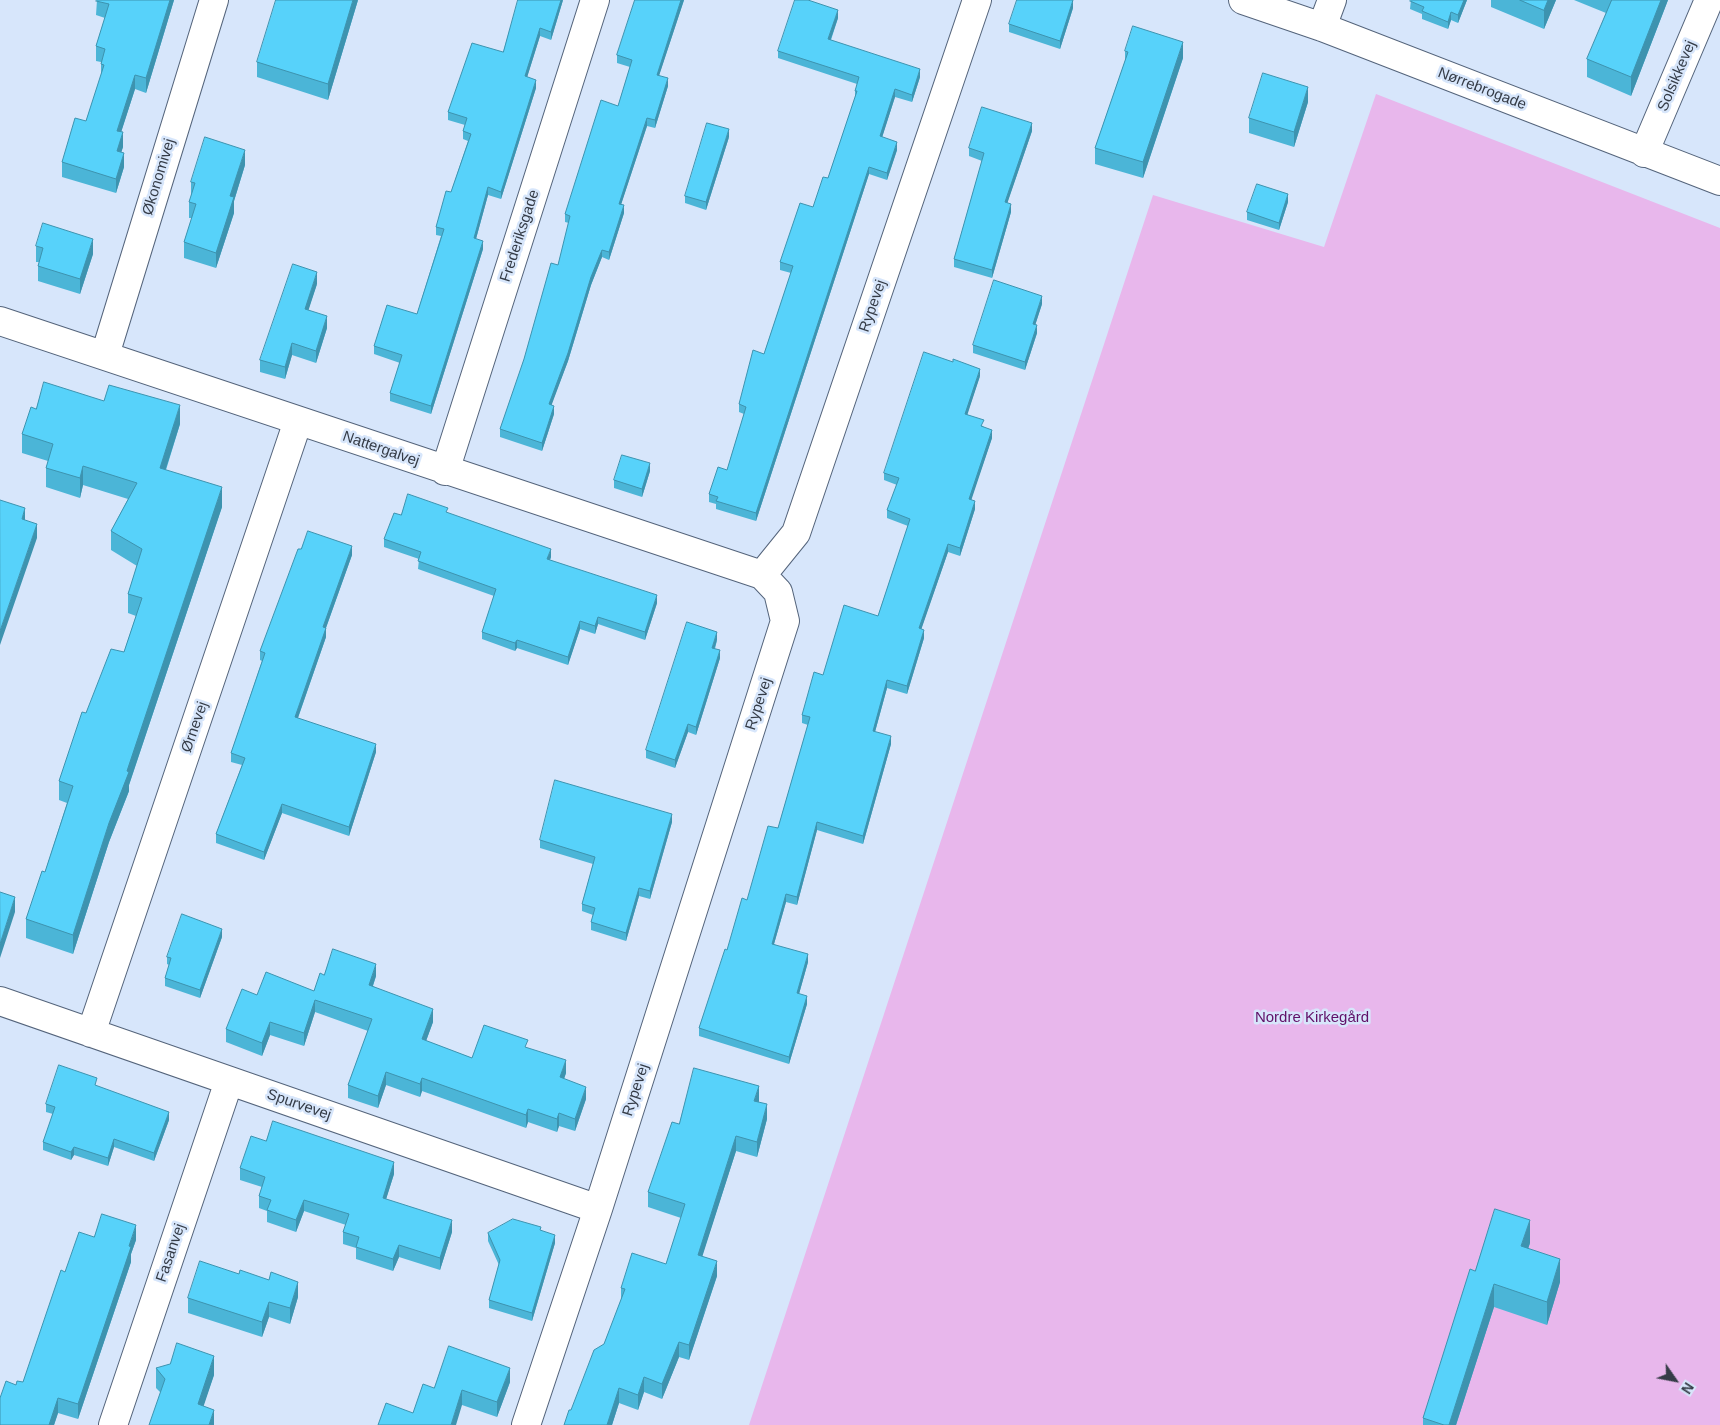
<!DOCTYPE html>
<meta charset="utf-8">
<style>
body{margin:0}
#map{position:relative;width:1720px;height:1425px;overflow:hidden;background:#d7e6fb;font-family:Arial,sans-serif}
canvas{display:block}
.north{position:absolute;left:1650px;top:1355px;width:50px;height:50px;-webkit-text-stroke:4px #d7e6fb;paint-order:stroke;rotate:123deg;font-size:14px;font-weight:700;line-height:20px;text-align:center;color:#353c47}
.north::after{content:'';display:block;margin:auto;width:18px;height:22px;background:#353c47;clip-path:polygon(50% 0,100% 100%,50% 72%,0 100%)}
</style>
<div id="map">
<canvas width="1720" height="1425"></canvas>
<div class="north">N</div>
</div>
<script>
const ctx = document.querySelector('canvas').getContext('2d');
ctx.lineJoin = 'round';
function paint(path, color) {
  ctx.fillStyle = color;
  ctx.fill(path, 'evenodd');
}
function stroke(path, color, width, dash) {
  ctx.strokeStyle = color;
  ctx.lineWidth = width;
  ctx.lineCap = dash ? 'butt' : 'round';
  ctx.setLineDash(dash || []);
  ctx.stroke(path);
}
function write(font, color, halo, rows, align = 'center') {
  ctx.font = font + ' Arial,sans-serif';
  ctx.lineWidth = 5;
  ctx.setLineDash([]);
  ctx.textBaseline = 'middle';
  ctx.strokeStyle = halo;
  ctx.fillStyle = color;
  for (const [text, x, y, turn = 0] of rows) {
    ctx.save();
    ctx.translate(x, y);
    ctx.rotate((+turn || 0) * Math.PI / 180);
    ctx.textAlign = isNaN(turn) ? turn : align;
    if (halo) ctx.strokeText(text, 0, 0);
    ctx.fillText(text, 0, 0);
    ctx.restore();
  }
}
paint(new Path2D(`
 M1376 94 1720 228V1425H749L1153 195 1324 247Z`), '#e8b7ec');
const street = new Path2D(`
 M1243 0 1322 27 1720 181
 M1322 27 1332 0
 M1644 153 1709 0
 M0 321 762 575 778 592 785 621 598 1209 526 1425
 M105 355 214 0
 M445 471 595 0
 M762 575 796 533 977 0
 M0 1001 598 1209
 M91 1033 298 421
 M113 1425 229 1081`);
stroke(street, '#54647b', 30);
stroke(street, '#fff', 28);
paint(new Path2D(`
 M97 0H174L146 93 135 89 121 132 123 147 121 152 124 167 116 193 62 177V162L86 121 101 76V62L96 61V46L105 18 96 15Z
 M358 0 328 100 257 77V62Z
 M563 0 551 40 540 36 527 77 536 88 501 199 488 195 476 239 483 249 431 414 390 401V393L400 363 374 354V346L417 314 441 236 436 235V227L451 192 468 141 463 139V131L465 125 448 120V112L503 52Z
 M635 0H684L659 75 668 86 655 128 647 126 621 204 624 213 609 260 602 257 591 285 568 361 551 405 554 414 542 451 500 437V429L558 265 569 223 565 222V214L618 106 630 67 617 63V55Z
 M1411 0H1467L1458 23 1451 20 1448 29 1422 19V14L1410 9Z
 M1491 0H1556L1544 29 1491 7Z
 M1574 0H1668L1631 96 1587 77V59L1606 13Z
 M1073 8 1060 49 1009 32V24Z
 M838 18 831 40 920 77 912 102 895 97 882 137 897 150 887 180 869 174 756 521 716 509V504L709 502V494L727 470 744 414 739 412V404L764 354 791 273 780 270V262L813 207 828 178 855 98V91L857 84 778 58V51Z
 M1125 51 1183 58 1143 178 1095 164V148L1125 61Z
 M1308 102 1294 147 1249 133V118Z
 M1032 131 1007 203 1011 212 992 278 954 267V259L982 161 969 156V148Z
 M729 137 706 210 685 203V196Z
 M245 165 234 201V213L216 268 184 258V242L192 218H189V202L191 198V182Z
 M1288 202 1279 230 1247 220V212Z
 M36 246 93 254 80 294 38 281V266L39 262H36Z
 M317 284 308 310 327 328 316 363 292 355 285 379 260 372V360Z
 M1042 304 1035 325 1037 333 1025 370 973 353V345Z
 M980 376 967 414 984 427 992 438 971 499 975 509 960 556 948 552 921 629 924 638 907 694 887 688 875 732 891 744 863 844 817 830 797 905 786 902 774 944 808 962 799 994 807 1004 789 1064 699 1036V1028L727 950 778 828 808 725 802 723V715L823 675 878 616 908 526 887 518V510L897 485 884 480V473Z
 M104 401 180 424 166 470 222 507 129 785V791L109 842 73 954 26 938V919L45 872 67 803 59 800V781L86 713 124 652 136 616 128 613V594L137 566 111 550V531L128 499 83 485 80 498 46 487V468L48 461 22 453V434L36 409Z
 M650 471 642 497 614 488V480Z
 M448 513 551 557 550 560 657 603 645 640 598 624 595 634 580 629 568 665 517 648 515 651 482 639V632L494 596 418 569 419 559 384 547V539Z
 M301 549 352 555 326 628V637L298 718 376 752 349 836 282 813 264 860 216 843V834L242 765 231 762V753L262 661 260 660V651Z
 M717 640 715 649 720 658 696 735 688 732 675 768 646 758V750Z
 M672 822 650 899 639 896 626 941 591 930V922L593 915 582 911V904L593 864 540 848V840Z
 M222 937 200 998 165 986V978L169 965 167 964V957Z
 M324 975 376 976 373 986 433 1022 426 1041 472 1058 528 1048 566 1073 564 1079 586 1099 575 1131 559 1126 557 1132 528 1122 526 1128 422 1091 420 1097 386 1085 378 1108 348 1098V1085L368 1031 315 1012 304 1046 270 1035 262 1056 226 1042V1029L257 995 314 991Z
 M97 1086 169 1120 154 1161 114 1147 108 1166 74 1155 71 1160 43 1150V1142L53 1114 46 1112V1104Z
 M759 1101 758 1102 767 1119 757 1157 736 1151 702 1256 717 1276 689 1360 679 1357 662 1399 644 1392 638 1410 619 1403 612 1425H564L604 1344 621 1300V1288L666 1264 681 1218 648 1207V1192L679 1124Z
 M266 1141 394 1174 386 1199 452 1232 440 1270 399 1257 393 1271 356 1259V1248L343 1244V1232L346 1225 304 1211 296 1232 267 1222V1211L259 1208V1196L262 1187 240 1180V1168Z
 M541 1231 555 1243 532 1321 489 1308V1300L499 1265 488 1241V1233Z
 M94 1237 136 1240 131 1254V1262L78 1419 58 1413 54 1425H0L23 1382 65 1272Z
 M1530 1243 1528 1249 1560 1282 1547 1325 1494 1307 1456 1425H1423V1418L1475 1271Z
 M298 1297 290 1324 269 1317 262 1337 188 1313V1298Z
 M156 1368 214 1375 203 1406 214 1425 160 1392 156 1388Z
 M510 1382 497 1417 462 1405 413 1413 434 1388Z`), '#4bb5d7');
paint(new Path2D(`
 M170 0H174L146 93V78Z
 M353 0H358L328 100V84Z
 M561 0H563L551 40V32Z
 M681 0H684L657 82V75Z
 M1073 0V8L1060 49V41Z
 M1464 0H1467L1458 23V15Z
 M1548 0H1556L1544 29V10Z
 M1661 0H1668L1631 96V77Z
 M838 10V18L828 47V39Z
 M1451 12V20L1448 29V22Z
 M540 28V36L525 84V76Z
 M1183 42V58L1143 178V162Z
 M920 69V77L912 102V95Z
 M135 75V89L117 145V131Z
 M668 78V86L655 128V120Z
 M536 80V88L501 199V192Z
 M1308 87V102L1294 147V132Z
 M895 89V97L880 144V136Z
 M647 118V126L619 211V204Z
 M1032 123V131L1005 210V202Z
 M729 129V137L706 210V202Z
 M123 132V147L117 166V151Z
 M897 142V150L887 180V173Z
 M245 150V165L234 201V213L216 268V253L230 196Z
 M124 153V167L116 193V179Z
 M869 167V174L756 521V513Z
 M488 187V195L474 246V238Z
 M1288 194V202L1279 230V223Z
 M1011 204V212L992 278V270Z
 M624 205V213L609 260V252Z
 M93 239V254L80 294V279Z
 M483 241V249L431 414V406Z
 M602 250V257L591 285 568 361 549 412V404L591 277Z
 M317 272V284L305 321V309Z
 M1042 296V304L1033 332V324Z
 M327 316V328L316 363V351Z
 M1037 325V333L1025 370V362Z
 M292 343V355L285 379V367Z
 M980 369V376L965 422V414Z
 M180 405V424L160 487V468Z
 M554 406V414L542 451V443Z
 M992 430V438L969 507V499Z
 M650 463V471L642 497V489Z
 M83 466V485L80 498V478Z
 M222 487V507L129 785V791L109 842 73 954V935L109 823Z
 M975 501V509L960 556V548Z
 M25 508V522L22 519Z
 M37 524V538L0 645V631Z
 M948 544V552L919 636V628Z
 M352 546V555L323 636V627Z
 M551 549V557L547 567V559Z
 M657 595V603L645 640V632Z
 M598 617V624L595 634V626Z
 M580 621V629L568 665V657Z
 M326 628V637L295 726V717Z
 M924 630V638L907 694V686Z
 M717 632V640L712 656V648Z
 M517 640V648L515 651V643Z
 M720 650V658L696 735V727Z
 M887 680V688L873 739V731Z
 M688 724V732L675 768V760Z
 M891 736V744L863 844V836Z
 M376 744V752L349 836V827Z
 M282 804V813L264 860V852Z
 M672 814V822L650 899V891Z
 M817 822V830L797 905V897Z
 M639 888V896L626 941V933Z
 M786 894V902L772 951V944Z
 M15 897V912L0 958V944Z
 M222 929V937L200 998V990Z
 M808 954V962L797 1001V993Z
 M376 964V976L369 997V985Z
 M807 996V1004L789 1064V1057Z
 M315 1000V1012L304 1046V1033Z
 M433 1009V1022L422 1052V1039Z
 M270 1022V1035L262 1056V1043Z
 M566 1060V1073L560 1090V1077Z
 M386 1072V1085L378 1108V1096Z
 M422 1078V1091L420 1097V1084Z
 M759 1086V1101L754 1116V1101Z
 M586 1087V1099L575 1131V1119Z
 M767 1104V1119L757 1157V1142Z
 M528 1109V1122L526 1128V1115Z
 M169 1112V1120L154 1161V1153Z
 M559 1113V1126L557 1132V1119Z
 M736 1136V1151L698 1270V1255Z
 M114 1139V1147L108 1166V1158Z
 M74 1147V1155L71 1160V1152Z
 M394 1162V1174L383 1209V1198Z
 M304 1200V1211L296 1232V1220Z
 M452 1220V1232L440 1270V1258Z
 M1530 1220V1243L1521 1269V1246Z
 M136 1225V1240L131 1254V1262L78 1419V1404Z
 M555 1235V1243L532 1321V1313Z
 M399 1245V1257L393 1271V1259Z
 M1560 1259V1282L1547 1325V1302Z
 M717 1261V1276L689 1360V1345Z
 M298 1282V1297L290 1324V1308Z
 M1494 1284V1307L1456 1425H1449Z
 M269 1302V1317L262 1337V1322Z
 M679 1342V1357L662 1399V1384Z
 M214 1356V1375L198 1423V1404Z
 M510 1368V1382L497 1417V1402Z
 M644 1377V1392L638 1410V1395Z
 M619 1388V1403L612 1425H607Z
 M462 1390V1405L456 1425H451Z
 M58 1398V1413L54 1425H49Z
 M214 1410V1425H209Z`), '#3d93af');
const building = new Path2D(`
 M97 0H170L146 78 135 75 117 131 123 132 117 151 124 153 116 179 62 162 75 118 86 121 104 65 101 64 105 49 96 46 109 4 96 1Z
 M276 0H353L328 84 257 62Z
 M518 0H561L551 32 540 28 525 76 536 80 501 192 488 187 474 238 483 241 431 406 390 393 402 355 374 346 387 305 417 314 444 229 436 227 446 191 451 192 471 134 463 131 467 118 448 112 472 43 503 52Z
 M635 0H681L657 75 668 78 655 120 647 118 619 204 624 205 609 252 602 250 591 277 568 353 549 404 554 406 542 443 500 429 524 359 551 263 558 265 570 216 565 214 601 100 618 106 632 60 617 55Z
 M795 0H808L838 10 828 39 920 69 912 95 895 89 880 136 897 142 887 173 869 167 756 513 716 501 718 497 709 494 718 467 727 470 746 407 739 404 753 350 764 354 793 266 780 262 800 203 813 207 823 177 828 178 857 91H855L859 77 778 51Z
 M1017 0H1073L1060 41 1009 24Z
 M1411 0H1464L1458 15 1451 12 1448 22 1422 11 1424 7 1410 1Z
 M1520 0H1548L1544 10Z
 M1612 0H1661L1631 77 1587 59Z
 M1133 26 1183 42 1143 162 1095 148 1128 52 1125 51Z
 M1263 73 1308 87 1294 132 1249 118Z
 M982 107 1032 123 1005 202 1011 204 992 270 954 259 984 153 969 148Z
 M707 123 729 129 706 202 685 196Z
 M205 137 245 150 230 196 234 197 216 253 184 242 196 204 189 202 195 183 191 182Z
 M1257 184 1288 194 1279 223 1247 212Z
 M43 223 93 239 80 279 38 266 43 248 36 246Z
 M293 264 317 272 305 309 327 316 316 351 292 343 285 367 260 360Z
 M994 280 1042 296 1033 324 1037 325 1025 362 973 345Z
 M924 352 953 362V359L980 369 965 414 984 420 981 426 992 430 969 499 975 501 960 548 948 544 919 628 924 630 907 686 887 680 873 731 891 736 863 836 817 822 797 897 786 894 772 944 808 954 797 993 807 996 789 1057 699 1028 725 949 727 950 742 898 747 900 768 826 778 828 810 717 802 715 814 672 823 675 844 605 878 616 910 519 887 510 899 478 884 473Z
 M44 382 104 401 109 385 180 405 160 468 222 487 127 771 129 772 109 823 73 935 26 919 42 871 45 872 73 786 59 781 82 712 86 713 111 649 124 652 142 598 128 594 142 549 111 531 137 483 83 466 80 478 46 468 53 444 22 434 31 407 36 409Z
 M622 455 650 463 642 489 614 480Z
 M408 494 448 508 446 512 551 549 547 559 657 595 645 632 598 617 595 626 580 621 568 657 517 640 515 643 482 632 496 589 418 561 421 552 384 539 394 513 401 515Z
 M0 500 25 508 22 519 37 524 0 631Z
 M308 531 352 546 323 627 326 628 295 717 376 744 349 827 282 804 264 852 216 834 245 758 231 753 265 653 260 651 298 549H301Z
 M687 622 717 632 712 648 720 650 696 727 688 724 675 760 646 750Z
 M555 780 672 814 650 891 639 888 626 933 591 922 595 908 582 904 595 857 540 840Z
 M0 892 15 897 0 944Z
 M182 914 222 929 200 990 165 978 171 958 167 957Z
 M333 949 376 964 369 985 433 1009 422 1039 472 1058 484 1025 528 1040 525 1047 566 1060 560 1077 586 1087 575 1119 559 1113 557 1119 528 1109 526 1115 422 1078 420 1084 386 1072 378 1096 348 1085 372 1019 315 1000 304 1033 270 1022 262 1043 226 1029 242 989 257 995 266 972 314 991 320 973 324 975Z
 M59 1065 97 1078 95 1085 169 1112 154 1153 114 1139 108 1158 74 1147 71 1152 43 1142 55 1107 46 1104Z
 M694 1068 759 1086 754 1101 767 1104 757 1142 736 1136 698 1255 717 1261 689 1345 679 1342 662 1384 644 1377 638 1395 619 1388 607 1425H564L569 1410H571L594 1350 604 1344 625 1289 621 1288 632 1253 666 1264 685 1204 648 1192 672 1122 679 1124Z
 M273 1121 394 1162 383 1198 452 1220 440 1258 399 1245 393 1259 356 1247 359 1237 343 1232 349 1214 304 1200 296 1220 267 1210 271 1200 259 1196 265 1177 240 1168 251 1136 266 1141Z
 M1495 1209 1530 1220 1521 1246 1560 1259 1547 1302 1494 1284 1449 1425H1444L1423 1418 1470 1269 1475 1271Z
 M102 1214 136 1225 129 1246 131 1247 78 1404 58 1398 49 1425H0V1398L6 1381 16 1385 17 1381 23 1382 61 1270 65 1272 79 1232 94 1237Z
 M513 1219 541 1227 540 1230 555 1235 532 1313 489 1300 500 1260 488 1233Z
 M200 1261 239 1274 240 1270 269 1280 271 1272 298 1282 290 1308 269 1302 262 1322 188 1298Z
 M177 1343 214 1356 198 1404 214 1410 209 1425H149L165 1379 156 1368 170 1364Z
 M449 1346 510 1368 497 1402 462 1390 451 1425H378L386 1403 413 1413 423 1384 434 1388Z`);
paint(building, '#57d2fa');
stroke(building, '#3d93af', 1);
write('15px', '#353c47', '#d7e6fb', [
 ["Solsikkevej",1677,76,-67],
 ["Nørrebrogade",1482,89,21],
 ["Økonomivej",159,177,-73],
 ["Frederiksgade",520,236,-72],
 ["Rypevej",873,306,-71],
 ["Nattergalvej",381,449,19],
 ["Rypevej",759,704,-72],
 ["Ørnevej",195,727,-71],
 ["Rypevej",636,1090,-72],
 ["Spurvevej",299,1105,19],
 ["Fasanvej",171,1253,-71]
]);
write('15px', '#601068', '#d7e6fb', [
 ["Nordre Kirkegård",1312,1018]
]);
</script>
